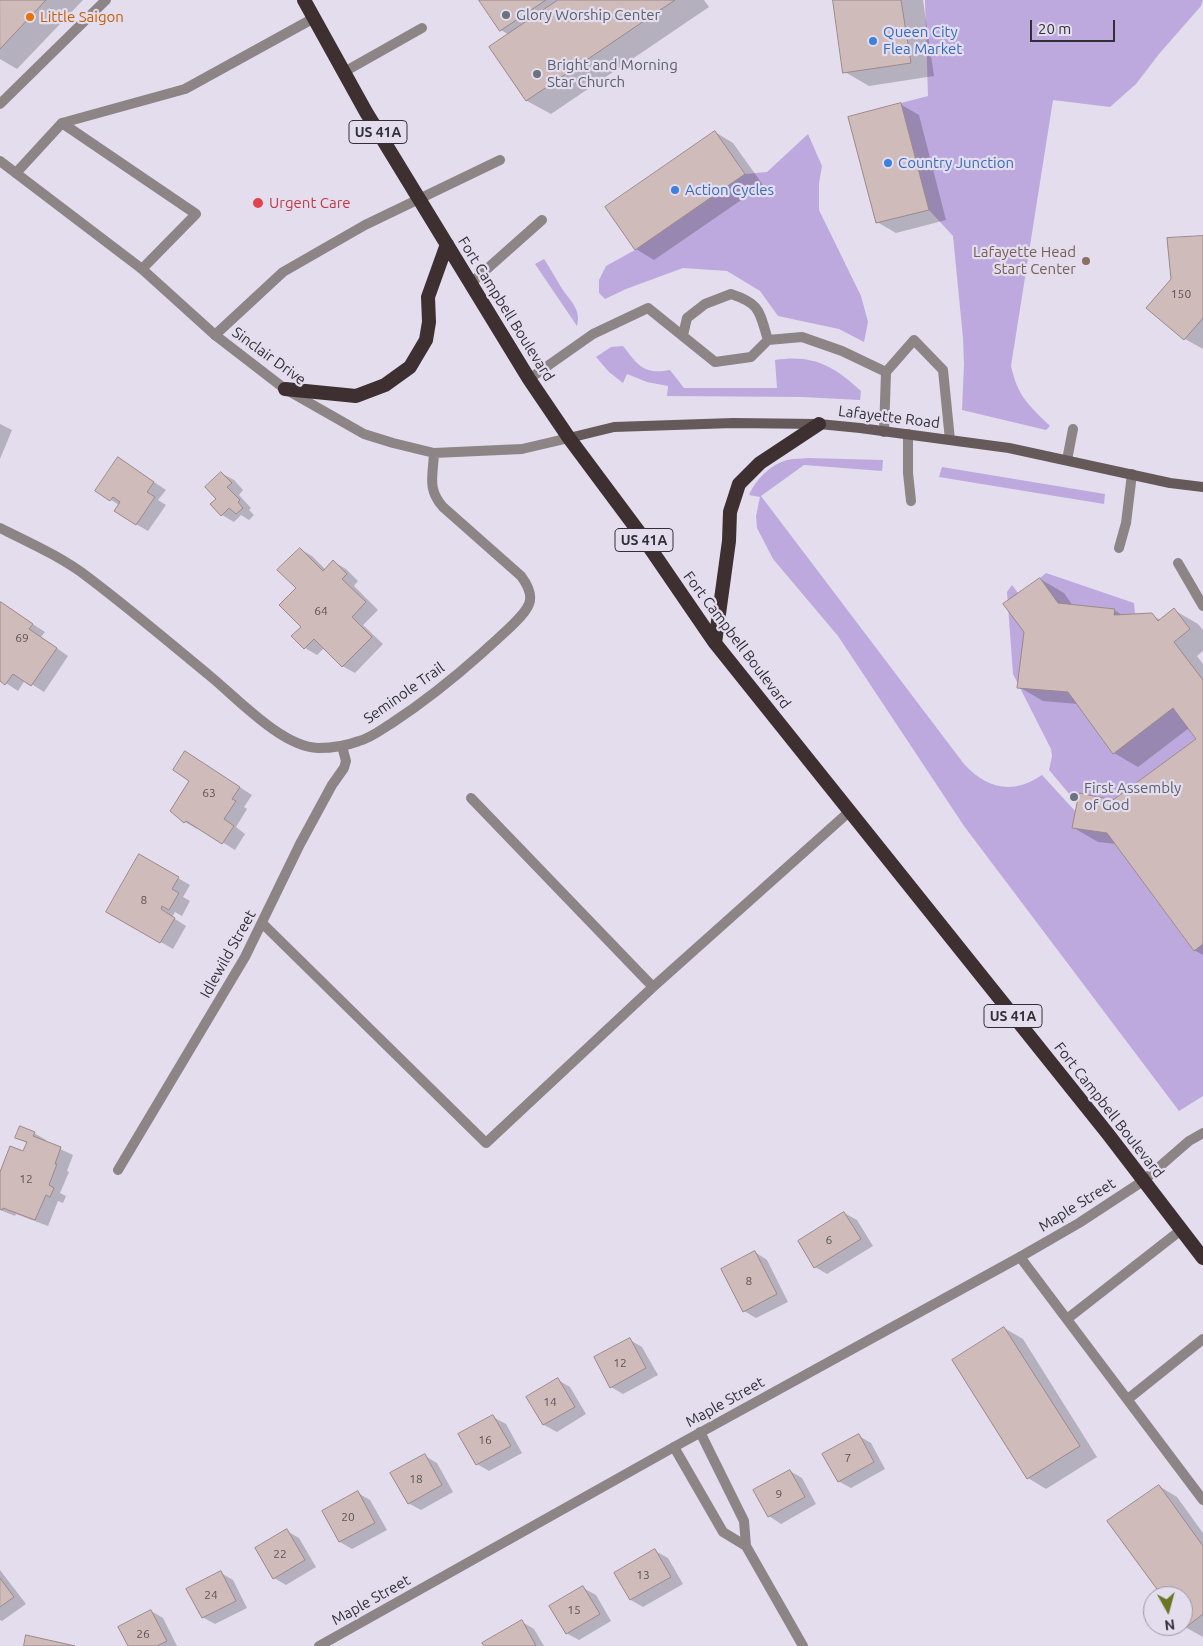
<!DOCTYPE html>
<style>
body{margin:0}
#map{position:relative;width:1203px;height:1646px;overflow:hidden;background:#e3ddee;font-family:Ubuntu,sans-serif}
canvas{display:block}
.north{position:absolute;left:1143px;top:1586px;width:50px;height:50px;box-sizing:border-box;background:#e3ddee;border:1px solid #9c98a4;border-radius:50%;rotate:173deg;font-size:14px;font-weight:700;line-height:20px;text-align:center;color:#323036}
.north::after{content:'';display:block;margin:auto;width:18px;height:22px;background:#697724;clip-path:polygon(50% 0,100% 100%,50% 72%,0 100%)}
.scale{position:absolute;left:1030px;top:20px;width:85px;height:22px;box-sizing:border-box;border:2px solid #323036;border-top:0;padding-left:6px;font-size:15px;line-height:18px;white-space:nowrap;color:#323036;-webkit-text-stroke:4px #e3ddee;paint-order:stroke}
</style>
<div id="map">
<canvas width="1203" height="1646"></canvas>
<div class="north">N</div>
<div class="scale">20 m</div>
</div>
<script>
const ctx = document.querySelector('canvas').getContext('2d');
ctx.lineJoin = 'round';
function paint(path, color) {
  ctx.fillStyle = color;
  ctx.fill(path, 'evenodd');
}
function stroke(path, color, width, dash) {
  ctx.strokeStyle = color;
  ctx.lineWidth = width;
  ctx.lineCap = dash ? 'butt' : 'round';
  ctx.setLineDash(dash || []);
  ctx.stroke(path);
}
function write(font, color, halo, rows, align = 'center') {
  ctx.font = font + ' Ubuntu,sans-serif';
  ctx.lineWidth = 4.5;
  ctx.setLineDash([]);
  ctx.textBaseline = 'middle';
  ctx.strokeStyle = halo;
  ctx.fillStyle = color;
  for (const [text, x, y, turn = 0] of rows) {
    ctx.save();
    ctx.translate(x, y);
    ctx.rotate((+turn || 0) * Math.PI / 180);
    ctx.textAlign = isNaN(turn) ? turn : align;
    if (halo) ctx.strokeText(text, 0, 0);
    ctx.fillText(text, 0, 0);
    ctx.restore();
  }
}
paint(new Path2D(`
 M925 0H1203L1201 6 1159 54 1136 84 1110 107 1053 100 1011 366C1018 397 1028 404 1050 426L1046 430 962 410 964 364 963 338 953 236 929 210 901 103 928 96Z
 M808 134 822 166 819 184V210L861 296 868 322 864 342 839 329 778 316 760 291 727 271 683 268 626 289 605 299 599 293V280L606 266 635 250 745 174 767 172Z
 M544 259C550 268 555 277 561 287 569 300 582 309 577 326L535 264Z
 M623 346C638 365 643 375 670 370L684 388H777L775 360C813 354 834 366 861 391L860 400 803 397 667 396 668 386 647 382 627 374 623 383 609 372 596 357 611 347Z
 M808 458 883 460 882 471 804 465 761 496 964 764C987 789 1013 795 1042 775L1076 812 1072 828 1107 833 1193 950 1203 944V1096L1179 1111 964 826 838 636 773 559 757 528 756 516 760 497 749 495C756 479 770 465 787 460 794 458 801 459 808 458Z
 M942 467 1105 494 1104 504 939 477Z
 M1046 573 1134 603 1135 614 1114 615V609L1058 603 1040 578Z
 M1012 585 1018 593 1012 603 1024 632 1020 685 1068 692 1113 754 1173 708 1196 739 1113 800 1079 793 1077 803 1049 770 1052 756 1051 749 1013 674 1007 592Z`), '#bda9de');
paint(new Path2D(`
 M0 0H83L17 69 0 59Z
 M481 0H704L709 7 551 114 527 101 491 47 509 35 501 30Z
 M834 0H923L934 76 869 86 845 72Z
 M900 104 919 115 946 220 896 233 877 222Z
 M715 132 733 143 763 185 654 260 636 249Z
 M1203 237V349L1185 339 1148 308 1172 280Z
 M0 424 12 430 0 459Z
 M130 466 166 490 158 500 166 505 148 531 136 524 119 505 97 491Z
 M221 473 234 480 243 490 239 495 251 508 249 510 254 515 249 520 241 515 234 522 222 515 217 499Z
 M300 549 312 556 326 570 334 562 346 569 358 581 354 586 378 610 363 625 383 644 355 673 342 666 324 648 317 655 305 648 298 588Z
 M1040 579 1064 593 1073 606 1114 610 1124 616 1151 615 1161 620 1174 610 1198 624 1203 630V651L1197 656 1203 664V955L1194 950 1116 844 1098 842 1074 828 1198 740 1189 728 1138 767 1114 753 1078 704 1043 701 1019 687Z
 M2 604 45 632 41 637 68 656 44 692 25 680 18 691 0 679V606Z
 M197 760 252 795 244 807 247 809 236 827 245 834 235 850 198 827 197 829 185 822 191 781Z
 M140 856 190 885 183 897 190 901 182 916 175 912 172 917 186 926 173 949 108 912Z
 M34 1133 46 1140 45 1142 73 1155 67 1171 69 1172 60 1193 66 1196 63 1203 58 1201 48 1226 16 1214 15 1216 0 1210V1175L24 1153 28 1144 17 1137Z
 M844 1213 857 1220 873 1246 827 1274 815 1267Z
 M755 1252 767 1260 788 1302 756 1318 744 1311Z
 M1004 1328 1023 1339 1097 1457 1046 1489 1028 1478Z
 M630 1340 642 1347 658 1375 623 1394 611 1387Z
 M558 1380 570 1387 586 1414 557 1432 544 1425 528 1397Z
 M493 1417 506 1424 522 1453 489 1471 477 1464Z
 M859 1436 871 1443 885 1469 851 1488 838 1481Z
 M425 1456 437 1463 453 1492 421 1510 408 1503Z
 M790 1471 802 1478 816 1504 781 1524 769 1516 755 1491Z
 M1159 1486 1177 1497 1203 1533V1637L1185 1627 1183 1623V1596H1163Z
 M358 1493 370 1500 387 1530 352 1549 340 1542Z
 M287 1531 299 1538 316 1567 286 1585 274 1578Z
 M655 1551 668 1558 683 1584 643 1607 631 1600 616 1573Z
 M0 1570 26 1604 2 1621 0 1620Z
 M221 1573 233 1580 247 1608 215 1624 202 1617Z
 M583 1588 596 1595 611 1621 579 1640 566 1633Z
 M151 1611 163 1618 177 1646H129Z
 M522 1622 534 1629 544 1646H485Z`), '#0003');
const building = new Path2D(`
 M0 0H46L0 49Z
 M479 0H546L500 31Z
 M558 0H675L526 101 489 47Z
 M833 0H901L911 63 843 73Z
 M901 103 929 210 876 223 848 117Z
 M715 131 745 174 635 250 605 207Z
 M1203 236V318L1184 340 1146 308 1171 279 1167 238Z
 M118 457 154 482 147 492 155 497 136 525 114 511 120 502 113 497 110 501 95 491Z
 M221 472 232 483 227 487 240 500 238 502 243 508 236 514 229 508 221 516 210 504 216 499 205 487Z
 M300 548 323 571 333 560 347 574 342 579 366 602 352 617 372 637 342 667 314 639 304 649 291 636 301 627 279 605 296 588 277 570Z
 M1040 578 1058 603 1115 609 1114 615 1152 613 1158 621 1174 608 1190 629 1174 642 1203 680V944L1194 951 1107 833 1072 828 1079 793 1113 800 1196 739 1173 708 1113 754 1068 692 1017 688 1024 632 1003 604Z
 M1 602 33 624 29 629 57 648 31 686 13 674 5 685 0 681V604Z
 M185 751 240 787 232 799 236 801 224 819 234 826 222 844 186 821 184 823 170 811 189 781 173 770Z
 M139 854 179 877 172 889 179 893 169 910 162 906 161 909 175 918 160 943 106 912Z
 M20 1126 35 1132 33 1136 61 1147 55 1164H57L49 1185 54 1188 50 1197 46 1195 35 1220 3 1208 2 1210 0 1209V1172L10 1146 23 1151 27 1142 15 1138Z
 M844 1212 861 1239 814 1268 798 1241Z
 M755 1251 777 1294 743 1312 721 1269Z
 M1004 1327 1080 1446 1027 1479 952 1360Z
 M630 1338 646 1368 610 1388 594 1357Z
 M558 1378 575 1407 543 1425 526 1397Z
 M493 1415 511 1446 476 1465 458 1434Z
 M859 1434 874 1462 838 1482 822 1454Z
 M425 1454 442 1485 408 1504 390 1473Z
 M790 1470 805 1497 768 1517 753 1490Z
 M1159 1485 1203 1546V1614L1185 1628 1183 1625V1596H1162L1107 1521Z
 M358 1491 375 1523 339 1542 322 1511Z
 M287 1529 305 1560 273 1579 255 1548Z
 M655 1549 671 1577 630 1600 614 1573Z
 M221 1571 236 1601 202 1618 186 1589Z
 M0 1578 14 1597 0 1607Z
 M583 1586 600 1614 566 1634 549 1606Z
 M151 1610 167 1641 157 1646H128L118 1627Z
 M522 1620 536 1646H484L482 1643Z
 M26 1635 75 1646H24Z`);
paint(building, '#cfbbba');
stroke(building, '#9b8887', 1);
stroke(new Path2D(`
 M344 72 422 28
 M0 104 106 0
 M62 123 196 214 142 269
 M16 173 62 123 185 89 314 18
 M470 284 542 220
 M215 335 283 272 365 225 500 160
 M683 335 687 318 705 304 731 294C761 304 759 311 768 340
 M529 379 593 334 648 308 715 362 751 357 768 340 802 337 842 351 886 372
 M884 432 886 372 914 340 943 370 950 440
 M908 434V473L911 501
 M1067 460 1073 429
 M1119 548 1126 523 1132 474
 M1178 563 1203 606
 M1143 1181 1189 1141 1203 1133
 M1020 1257 1203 1500
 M1067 1319 1181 1230
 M1128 1399 1203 1339
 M674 1447 723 1532 746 1546 744 1521 700 1432
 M746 1546 803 1646`), '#8d8485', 10);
stroke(new Path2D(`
 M0 161 142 269 215 335 285 389 364 434 393 443 434 453 522 449 569 438
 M0 528C30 543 62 557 89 578 130 609 170 643 210 676 237 698 282 747 318 748 332 748 346 746 359 741 371 738 382 729 392 723 424 702 454 678 482 653 493 642 524 618 529 604 533 594 527 584 521 576L443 507C427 489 433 476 434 453
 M471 798 653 987
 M262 923 486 1143 653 987 850 811
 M118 1170 245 957 300 844 332 785 344 768 346 761 342 746
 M319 1646 674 1447 1020 1257 1079 1223 1143 1181`), '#8d8485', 10);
stroke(new Path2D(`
 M569 438 614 427 733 423 819 424 860 428 1009 448 1170 483 1203 487`), '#65595a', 10);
stroke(new Path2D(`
 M304 0 366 112 529 379 569 438 639 532 715 643 1108 1134 1203 1258
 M285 389 356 396 385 385 410 367 426 340 429 322 428 297 447 244
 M715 643 729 541 730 512 739 484 760 463 819 424`), '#3e2f30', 14);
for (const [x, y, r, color] of [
 [506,15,5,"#6b7280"],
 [30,17,5,"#e8710a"],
 [873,41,5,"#3f7fe0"],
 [537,74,5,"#6b7280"],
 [888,163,5,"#3f7fe0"],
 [675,190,5,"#3f7fe0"],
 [258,203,6,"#e0444e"],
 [1086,261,5,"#8d6e63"],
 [1074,797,5,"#6b7280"]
]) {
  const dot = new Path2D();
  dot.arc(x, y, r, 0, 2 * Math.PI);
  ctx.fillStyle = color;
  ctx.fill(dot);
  stroke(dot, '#e3ddee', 2);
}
write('12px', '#595357', null, [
 ["150",1181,294],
 ["64",321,611],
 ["69",22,638],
 ["63",209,793],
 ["8",144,900],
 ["12",26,1179],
 ["6",829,1240],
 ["8",749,1281],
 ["12",620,1363],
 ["14",550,1402],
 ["16",485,1440],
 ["7",848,1458],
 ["18",416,1479],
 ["9",779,1494],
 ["20",348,1517],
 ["22",280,1554],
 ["13",643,1575],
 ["24",211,1595],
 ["15",574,1610],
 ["26",143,1634]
]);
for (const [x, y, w] of [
 [378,132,58],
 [644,540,58],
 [1013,1016,58]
]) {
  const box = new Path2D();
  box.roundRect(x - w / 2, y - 11.5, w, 23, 4);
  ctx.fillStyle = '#e3ddee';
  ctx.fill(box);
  stroke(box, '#323036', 1);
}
write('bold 14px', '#323036', null, [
 ["US 41A",378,132],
 ["US 41A",644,540],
 ["US 41A",1013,1016]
]);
write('15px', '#5b616d', '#e3ddee', [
 ["Glory Worship Center",516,15],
 ["Bright and Morning",547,65],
 ["Star Church",547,82],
 ["First Assembly",1084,788],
 ["of God",1084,805]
], 'left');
write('15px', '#c56008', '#e3ddee', [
 ["Little Saigon",40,17]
], 'left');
write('15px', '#366cbe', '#e3ddee', [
 ["Queen City",883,32],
 ["Flea Market",883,49],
 ["Country Junction",898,163],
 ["Action Cycles",685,190]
], 'left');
write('15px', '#be3a42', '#e3ddee', [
 ["Urgent Care",269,203]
], 'left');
write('15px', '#785e54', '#e3ddee', [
 ["Lafayette Head",1076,252],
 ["Start Center",1076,269]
], 'right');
write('15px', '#323036', '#e3ddee', [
 ["Fort Campbell Boulevard",506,309,58],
 ["Sinclair Drive",269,356,36],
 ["Lafayette Road",889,417,7],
 ["Fort Campbell Boulevard",737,640,53],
 ["Seminole Trail",404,693,-35],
 ["Idlewild Street",228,954,-61],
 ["Fort Campbell Boulevard",1109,1110,52],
 ["Maple Street",1077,1205,-32],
 ["Maple Street",725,1402,-29],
 ["Maple Street",371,1600,-29]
]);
</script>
